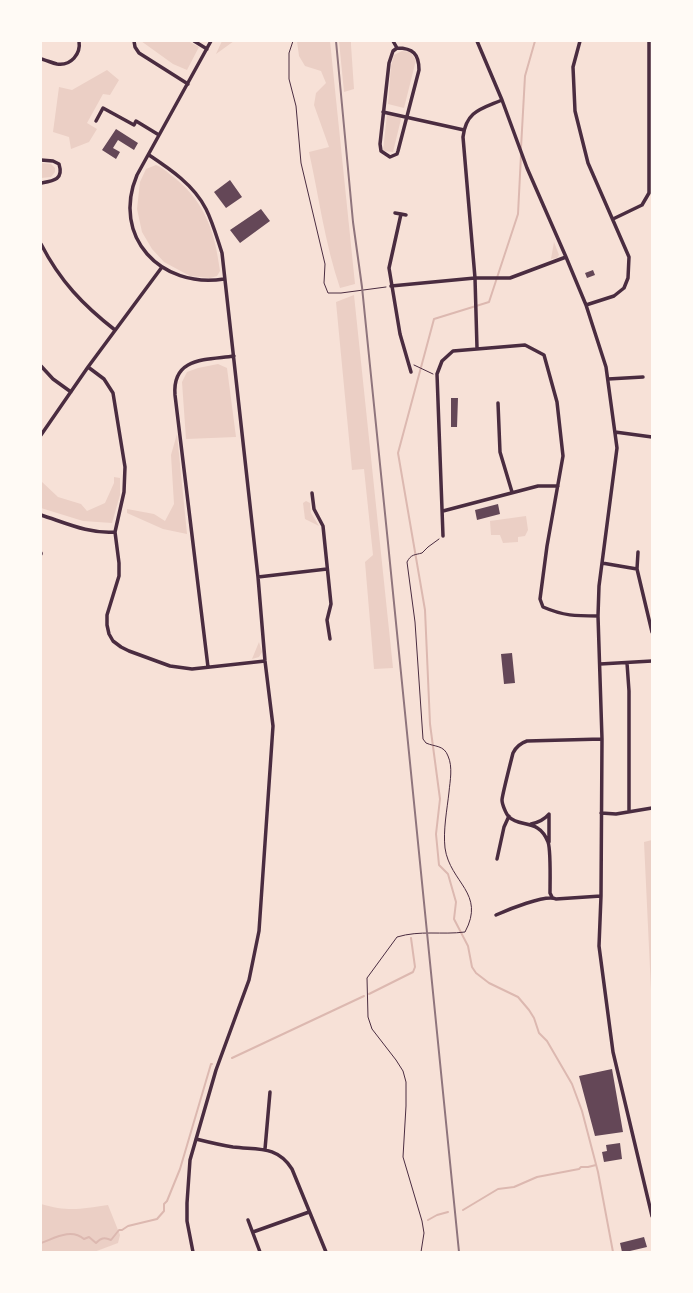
<!DOCTYPE html>
<style>
body{margin:0}
#map{position:relative;width:693px;height:1293px;overflow:hidden;background:#f7e1d7;font-family:"IBM Plex Sans",sans-serif}
canvas{display:block}
.frame{position:absolute;inset:0;border:42px solid #fffaf5;pointer-events:none}
</style>
<div id="map">
<canvas width="693" height="1293"></canvas>
<div class="frame"></div>
</div>
<script>
const ctx = document.querySelector('canvas').getContext('2d');
ctx.lineJoin = 'round';
function paint(path, color) {
  ctx.fillStyle = color;
  ctx.fill(path, 'evenodd');
}
function stroke(path, color, width, dash) {
  ctx.strokeStyle = color;
  ctx.lineWidth = width;
  ctx.lineCap = dash ? 'butt' : 'round';
  ctx.setLineDash(dash || []);
  ctx.stroke(path);
}
paint(new Path2D(`
 M141 41H188L199 47 187 70 173 64Z
 M222 41H234L216 54Z
 M297 41H330L355 284 340 288C325 244 319 197 309 152L329 147 314 105 316 93 326 83 321 71 305 66 299 56Z
 M339 41H351V45L354 89 344 92Z
 M402 51 410 52 416 60 404 108 388 104 391 66 394 55Z
 M107 70 119 80 110 95 103 94 87 123 97 129 89 142 71 149 69 137 53 132 59 87 72 90Z
 M387 114 402 115 393 152 383 151Z
 M41 163 51 164 55 168V172L51 177 41 178Z
 M156 165C164 168 169 174 176 179 206 204 215 233 220 271L217 276 210 278 190 276 164 262 152 249 142 232 137 209 140 182 146 169Z
 M554 242 559 255 557 258 551 259Z
 M354 295 393 668 374 669 365 562 373 555 364 469 352 470 336 302Z
 M218 364 227 368 236 437 186 439 182 382 187 372 198 368Z
 M177 434 187 534 163 529 127 513V509L154 514 165 521 174 504 171 455Z
 M114 477 120 478V495L112 523 83 521 41 508V481L58 497 81 504 87 511 105 503 114 483Z
 M306 501 310 503 311 513 319 526 305 519 303 503Z
 M526 516 528 530 525 536 518 537V542L503 543 500 535H491L490 521Z
 M259 642 262 652 259 657 252 659Z
 M652 840V990H651L644 842Z
 M41 1204C68 1212 81 1209 108 1205L120 1235 118 1243 94 1252H41Z`), '#ebcfc5');
stroke(new Path2D(`
 M521 148 525 76 535 41
 M521 155 518 214 489 302 434 319 398 453 425 610 430 724 440 799 436 834 439 865 448 874 456 902 454 919 468 946 472 967 476 973 489 983 518 997 529 1010 534 1018 539 1033 547 1041 572 1084 582 1111 598 1172 613 1252
 M369 994 413 972 415 967 411 938
 M232 1058 364 996
 M463 1210 498 1189 514 1187 537 1177 579 1169 581 1167H588L596 1165
 M428 1220 437 1215 448 1212
 M41 1243C55 1238 71 1228 84 1239L89 1237 96 1243C101 1238 104 1237 111 1240L119 1230H122L128 1226 157 1219 164 1211V1204L167 1201 180 1169 211 1064H212`), '#dcb8b0', 2);
paint(new Path2D(`
 M116 129 138 143 134 150 118 140 113 148 120 152 116 159 102 150Z
 M230 180 242 197 226 208 214 192Z
 M261 209 270 221 240 243 230 230Z
 M593 270 595 275 587 278 585 273Z
 M451 398H458L457 427H451Z
 M498 504 500 514 477 520 475 510Z
 M512 653 515 683 504 684 501 654Z
 M612 1069 623 1132 595 1136 579 1076Z
 M620 1143 622 1159 604 1162 602 1152 607 1151 606 1145Z
 M644 1237 647 1247 630 1251V1252H622L620 1243Z`), '#644757');
stroke(new Path2D(`
 M293 41 289 53V79L296 106 301 163 325 264 324 283 328 293H341L386 287
 M414 365 433 374
 M421 1252 424 1233 422 1221 403 1157 406 1106V1082L403 1071 396 1060 372 1029 368 1017 367 978 397 937C420 930 442 935 465 932 486 893 450 883 445 848 443 830 447 810 449 792 450 781 453 767 448 756 444 745 435 747 426 743L423 739 415 622 407 562C411 554 415 555 422 553L428 547 439 539`), '#4a2c40', 1);
stroke(new Path2D(`
 M134 41 135 47 139 53 188 84
 M194 41 207 49
 M211 41 137 175C111 237 161 289 224 279
 M393 41 397 48
 M477 41 502 100 527 168 566 257 586 305 606 367 617 448 599 586 598 616 602 739 601 896 599 946 613 1052 652 1216
 M580 41 573 67 575 111 588 163 629 257 628 278 624 288 614 296 586 305
 M397 48C413 48 419 54 419 70L398 151 397 154 390 157 381 151 380 144 389 63 393 51Z
 M41 59C46 60 52 63 57 64 71 66 81 54 79 41
 M383 112 464 130
 M96 121 103 108 134 125 136 121 159 135
 M149 155C170 169 194 185 206 209 213 223 217 238 222 253L258 577 265 661 273 726 259 931 249 980 216 1070 190 1160 187 1203V1221L193 1252
 M41 160 53 161 59 164C64 180 53 181 41 183
 M395 213 401 214
 M406 215 401 214 389 268 400 334 411 372
 M613 219 642 205 649 193V41
 M41 244C60 281 83 305 115 330
 M391 286 475 278H510L566 257
 M477 348 475 278 463 137C466 111 481 109 502 100
 M41 366 53 379 71 392
 M88 367 104 379 113 393 125 467 124 492 115 532 119 563V576L107 615V625L109 634 113 641 121 647 129 651 170 666 192 669 265 661
 M608 379 643 377
 M498 403 500 452 512 492
 M615 432 652 437
 M41 435 88 367 162 267
 M312 493 314 509 323 526 331 604 327 620 330 639
 M443 511 538 486H558
 M41 515C66 523 89 534 115 532
 M443 536 437 374 442 361 453 351 525 345 544 355 557 402 563 456 547 546 540 599 543 607C564 616 575 616 598 616
 M41 553V554
 M602 563 637 569 652 632
 M637 569 638 552
 M258 577 327 569
 M627 663 629 691V812
 M600 664 652 661
 M208 667 175 395C172 357 206 360 234 356
 M601 813 616 814 652 808
 M531 824C539 822 544 820 549 814V842
 M497 859 504 827 509 816
 M552 897 550 893C550 883 551 850 548 842 539 818 520 828 509 817 506 814 502 804 502 800 502 796 512 757 513 753 516 747 521 743 527 741L602 739
 M496 915C507 910 546 894 556 899L601 896
 M196 1139C208 1142 220 1145 233 1147 257 1150 277 1145 292 1169L326 1252
 M265 1149 270 1092
 M248 1220 260 1252
 M253 1232 309 1212`), '#4a2c40', 3.5);
stroke(new Path2D(`
 M336 41 353 222 362 287 388 543 459 1252`), '#8f747c', 2);
</script>
